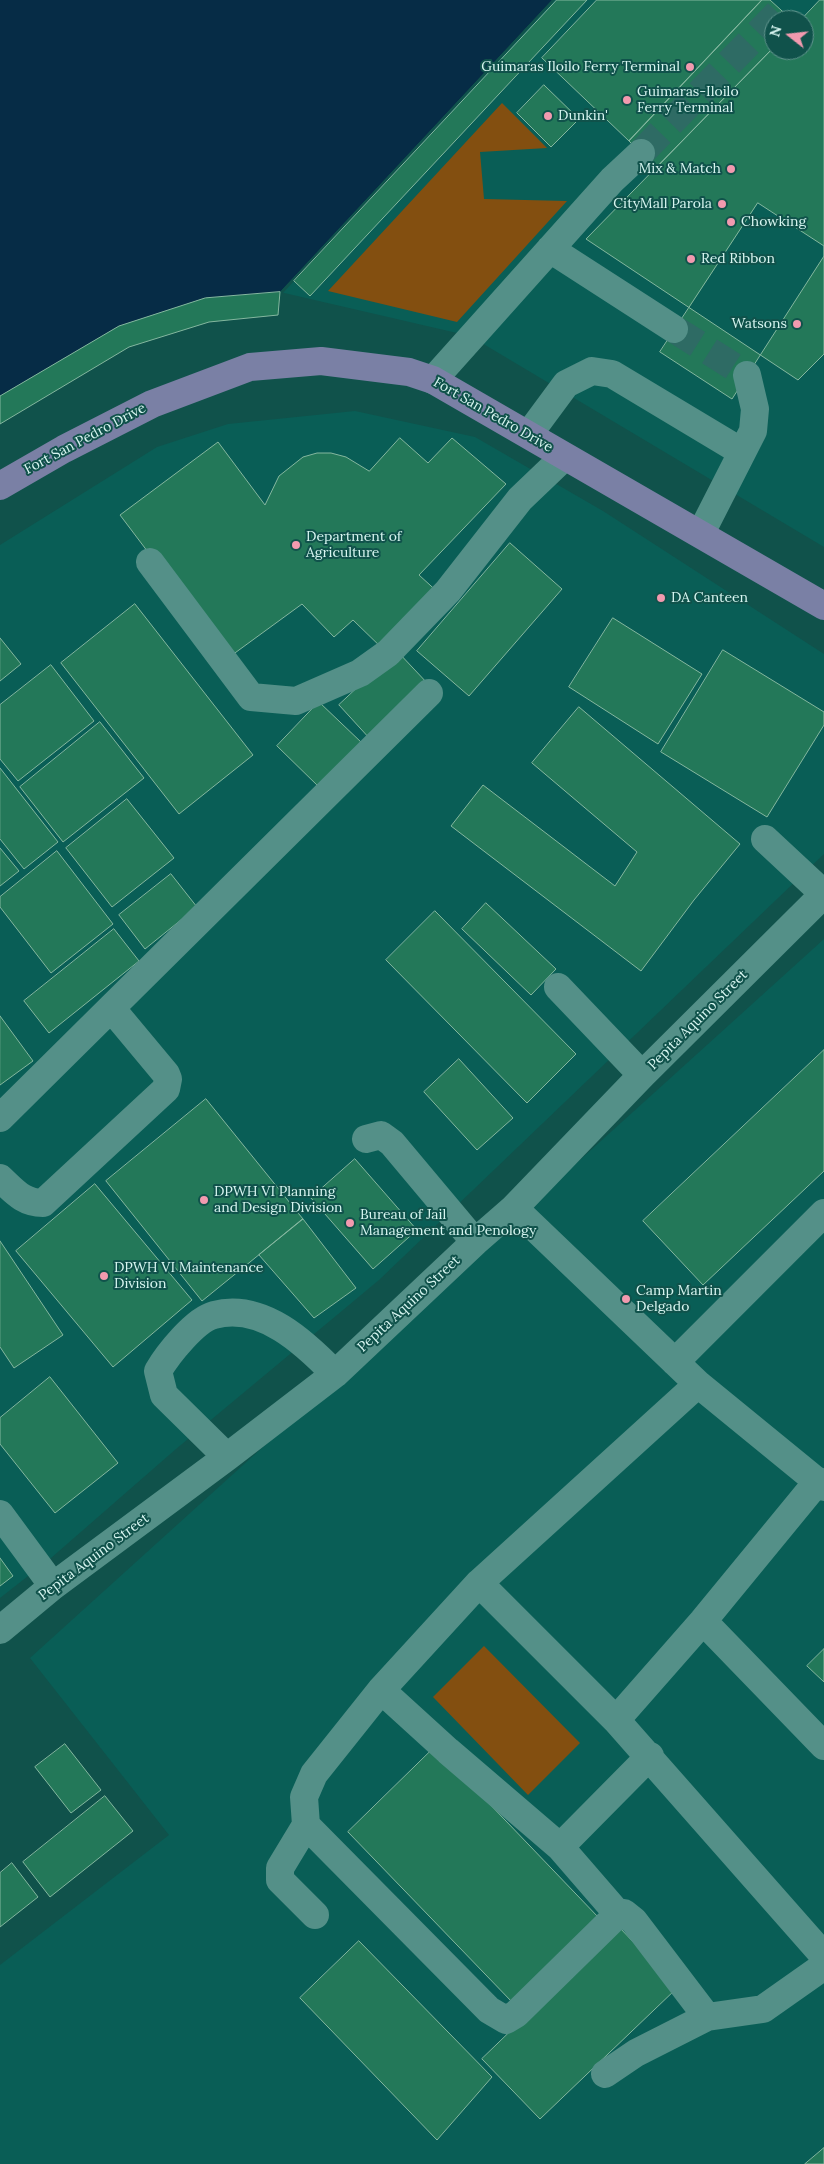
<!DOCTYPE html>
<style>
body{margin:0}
#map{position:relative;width:824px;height:2164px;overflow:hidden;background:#10524b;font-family:Lora,serif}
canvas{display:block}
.north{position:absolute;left:764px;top:10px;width:50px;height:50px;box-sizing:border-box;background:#10524b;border:1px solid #60948d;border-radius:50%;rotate:286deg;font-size:14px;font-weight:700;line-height:20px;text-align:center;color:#d8f6f1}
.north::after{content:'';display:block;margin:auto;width:18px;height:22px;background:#f29aaf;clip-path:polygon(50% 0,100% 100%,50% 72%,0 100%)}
</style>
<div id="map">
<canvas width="824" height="2164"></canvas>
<div class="north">N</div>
</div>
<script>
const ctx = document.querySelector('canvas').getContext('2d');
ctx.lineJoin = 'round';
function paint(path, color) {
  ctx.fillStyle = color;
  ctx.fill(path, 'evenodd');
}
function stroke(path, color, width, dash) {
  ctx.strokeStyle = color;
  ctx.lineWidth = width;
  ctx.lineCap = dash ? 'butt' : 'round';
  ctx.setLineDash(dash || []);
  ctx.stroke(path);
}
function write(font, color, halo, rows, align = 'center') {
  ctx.font = font + ' Lora,serif';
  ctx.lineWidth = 4;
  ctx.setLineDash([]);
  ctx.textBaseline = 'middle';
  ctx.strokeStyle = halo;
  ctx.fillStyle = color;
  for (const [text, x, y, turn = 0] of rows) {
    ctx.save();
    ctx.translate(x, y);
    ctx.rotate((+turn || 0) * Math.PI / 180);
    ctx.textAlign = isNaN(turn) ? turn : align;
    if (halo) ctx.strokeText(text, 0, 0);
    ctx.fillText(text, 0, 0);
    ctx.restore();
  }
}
paint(new Path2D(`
 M552 0H824V547L470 336 280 292ZM774 20H804V50H774Z
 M355 411 475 437 603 511 824 654V854L379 1280 176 1449 51 1558 0 1598V545L157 447 228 424Z
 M824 939V2164H0V1965L169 1835 30 1658Z`), '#095e56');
paint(new Path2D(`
 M502 103 547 148 480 152 484 199 567 201 457 322 328 291Z
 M484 1646 580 1743 528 1795 433 1697Z`), '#834f10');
paint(new Path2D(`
 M0 0H552L280 292 205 298 119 326 0 396Z`), '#062c46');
paint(new Path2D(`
 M552 0H555L283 293 205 300 0 398V396L119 326 205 298 280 292Z`), '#10524b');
const building = new Path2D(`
 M557 0H587L310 296 294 281Z
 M597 0H762L629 141 542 58Z
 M762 0H770L792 20H774V47L656 168 629 141Z
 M820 0H824V354L798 380 586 239 774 47V50H804V20H801Z
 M544 85 579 119 551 147 517 113Z
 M758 203 824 246V256L732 399 660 352Z
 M280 292 278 315 209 322 129 347 0 424V396L119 326 205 298Z
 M400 438 428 463 452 438 506 484 419 575 442 596 386 652 353 620 334 637 302 604 228 658 120 515 218 442 265 505 279 476 303 457 317 453H331L346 457 369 471Z
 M510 543 562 589 469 696 417 651Z
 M135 604 253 755 179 814 61 663Z
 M613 618 702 674 658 744 569 687Z
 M0 638 21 664 0 681Z
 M723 650 824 712V725L767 817 661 752Z
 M397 651 429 685 371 740 339 705Z
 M51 665 94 721 18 781 0 759V705Z
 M319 702 362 743 319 787 277 746Z
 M579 707 740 844 694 900 641 971 451 826 483 785 615 886 637 852 532 763Z
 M100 722 144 778 63 842 20 787Z
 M0 768 58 842 24 869 0 839Z
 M127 799 174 858 112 907 66 848Z
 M0 848 19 871 0 886Z
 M57 851 113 924 51 973 0 907V897Z
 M171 874 197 907 145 949 119 915Z
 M486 903 556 969 531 995 462 929Z
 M435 911 576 1054 527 1103 386 960Z
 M114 929 139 961 49 1033 24 1001Z
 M0 1016 33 1061 0 1085Z
 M824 1050V1171L703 1285 643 1221Z
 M459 1059 513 1118 477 1150 424 1092Z
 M206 1099 303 1219 202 1301 106 1181Z
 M355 1159 417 1230 373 1269 311 1198Z
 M95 1184 192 1300 113 1367 16 1251Z
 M303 1219 356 1288 314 1318 259 1255Z
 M0 1241 63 1335 14 1368 0 1347Z
 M50 1377 118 1463 55 1513 0 1444V1418Z
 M0 1558 13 1576 0 1586Z
 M824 1649V1682L807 1666Z
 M65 1744 101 1790 71 1813 35 1767Z
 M435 1747 599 1918 512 2002 348 1832Z
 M105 1796 133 1831 50 1897 23 1862Z
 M12 1863 38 1897 0 1927V1873Z
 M619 1927 677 1988 540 2119 482 2059Z
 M359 1941 492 2077 437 2140 300 1998Z
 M824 2148V2164H805Z`);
paint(building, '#237859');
stroke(building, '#84b79f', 1);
stroke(new Path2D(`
 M641 153 781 10
 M674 329 747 375`), '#2e6b64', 28, [28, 14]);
stroke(new Path2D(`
 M550 249 674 329
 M433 380 612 180 641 153
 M529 434 566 384 592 371 612 374 742 452
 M701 533 753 431 755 409 747 375
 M150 562 251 697 296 701 360 673 388 653 448 591 520 499 564 457
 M765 839 824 894
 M558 987 642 1075
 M0 1118 429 693
 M366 1139 381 1135 392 1143 475 1242
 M0 1178C14 1191 23 1203 43 1203L166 1089 168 1079 166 1074 111 1008
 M514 1208 698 1384 824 1487
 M675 1362 824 1213
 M227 1457 164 1395 158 1371C168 1354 195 1320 214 1315 262 1302 305 1343 335 1374
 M0 1514 53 1586
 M479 1583 616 1720 824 1956
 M703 1621 824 1746
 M0 1630 53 1586 227 1457 335 1374 475 1242 514 1208 642 1075 824 894
 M381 1690 448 1751 560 1847 618 1914
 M616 1720 703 1621 818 1481
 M306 1825 489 2010 506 2020 516 2014 618 1914 624 1913 634 1921 707 2017
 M560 1847 650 1756
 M315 1915 280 1880V1868L306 1825 304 1797 314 1774 381 1690 479 1583 698 1384
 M605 2074 636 2053 707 2017 763 2009 824 1966`), '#549088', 28);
stroke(new Path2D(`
 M0 486 64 449 152 404 250 367 321 361 409 372 433 380 824 606`), '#7a80a5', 28);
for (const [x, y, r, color] of [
 [690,67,5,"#f29aaf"],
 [627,100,5,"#f29aaf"],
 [548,116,5,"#f29aaf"],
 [731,169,5,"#f29aaf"],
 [722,204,5,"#f29aaf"],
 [731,222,5,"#f29aaf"],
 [691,259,5,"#f29aaf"],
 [797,324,5,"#f29aaf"],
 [296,545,5,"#f29aaf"],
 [661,598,5,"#f29aaf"],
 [204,1200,5,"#f29aaf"],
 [350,1223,5,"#f29aaf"],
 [104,1276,5,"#f29aaf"],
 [626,1299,5,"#f29aaf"]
]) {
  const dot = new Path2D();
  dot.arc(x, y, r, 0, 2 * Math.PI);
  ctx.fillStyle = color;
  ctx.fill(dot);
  stroke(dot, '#10524b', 2);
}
write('14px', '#d8f6f1', '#10524b', [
 ["Guimaras Iloilo Ferry Terminal",680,67,"right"],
 ["Guimaras-Iloilo",637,92],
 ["Ferry Terminal",637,108],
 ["Dunkin'",558,116],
 ["Mix & Match",721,169,"right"],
 ["CityMall Parola",712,204,"right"],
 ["Chowking",741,222],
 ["Red Ribbon",701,259],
 ["Watsons",787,324,"right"],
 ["Department of",306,537],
 ["Agriculture",306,553],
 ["DA Canteen",671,598],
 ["DPWH VI Planning",214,1192],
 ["and Design Division",214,1208],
 ["Bureau of Jail",360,1215],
 ["Management and Penology",360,1231],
 ["DPWH VI Maintenance",114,1268],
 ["Division",114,1284],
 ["Camp Martin",636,1291],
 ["Delgado",636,1307]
], 'left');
write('14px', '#d8f6f1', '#10524b', [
 ["Fort San Pedro Drive",493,415,30],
 ["Fort San Pedro Drive",85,439,-28],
 ["Pepita Aquino Street",698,1020,-45],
 ["Pepita Aquino Street",409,1304,-43],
 ["Pepita Aquino Street",94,1557,-37]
]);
</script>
